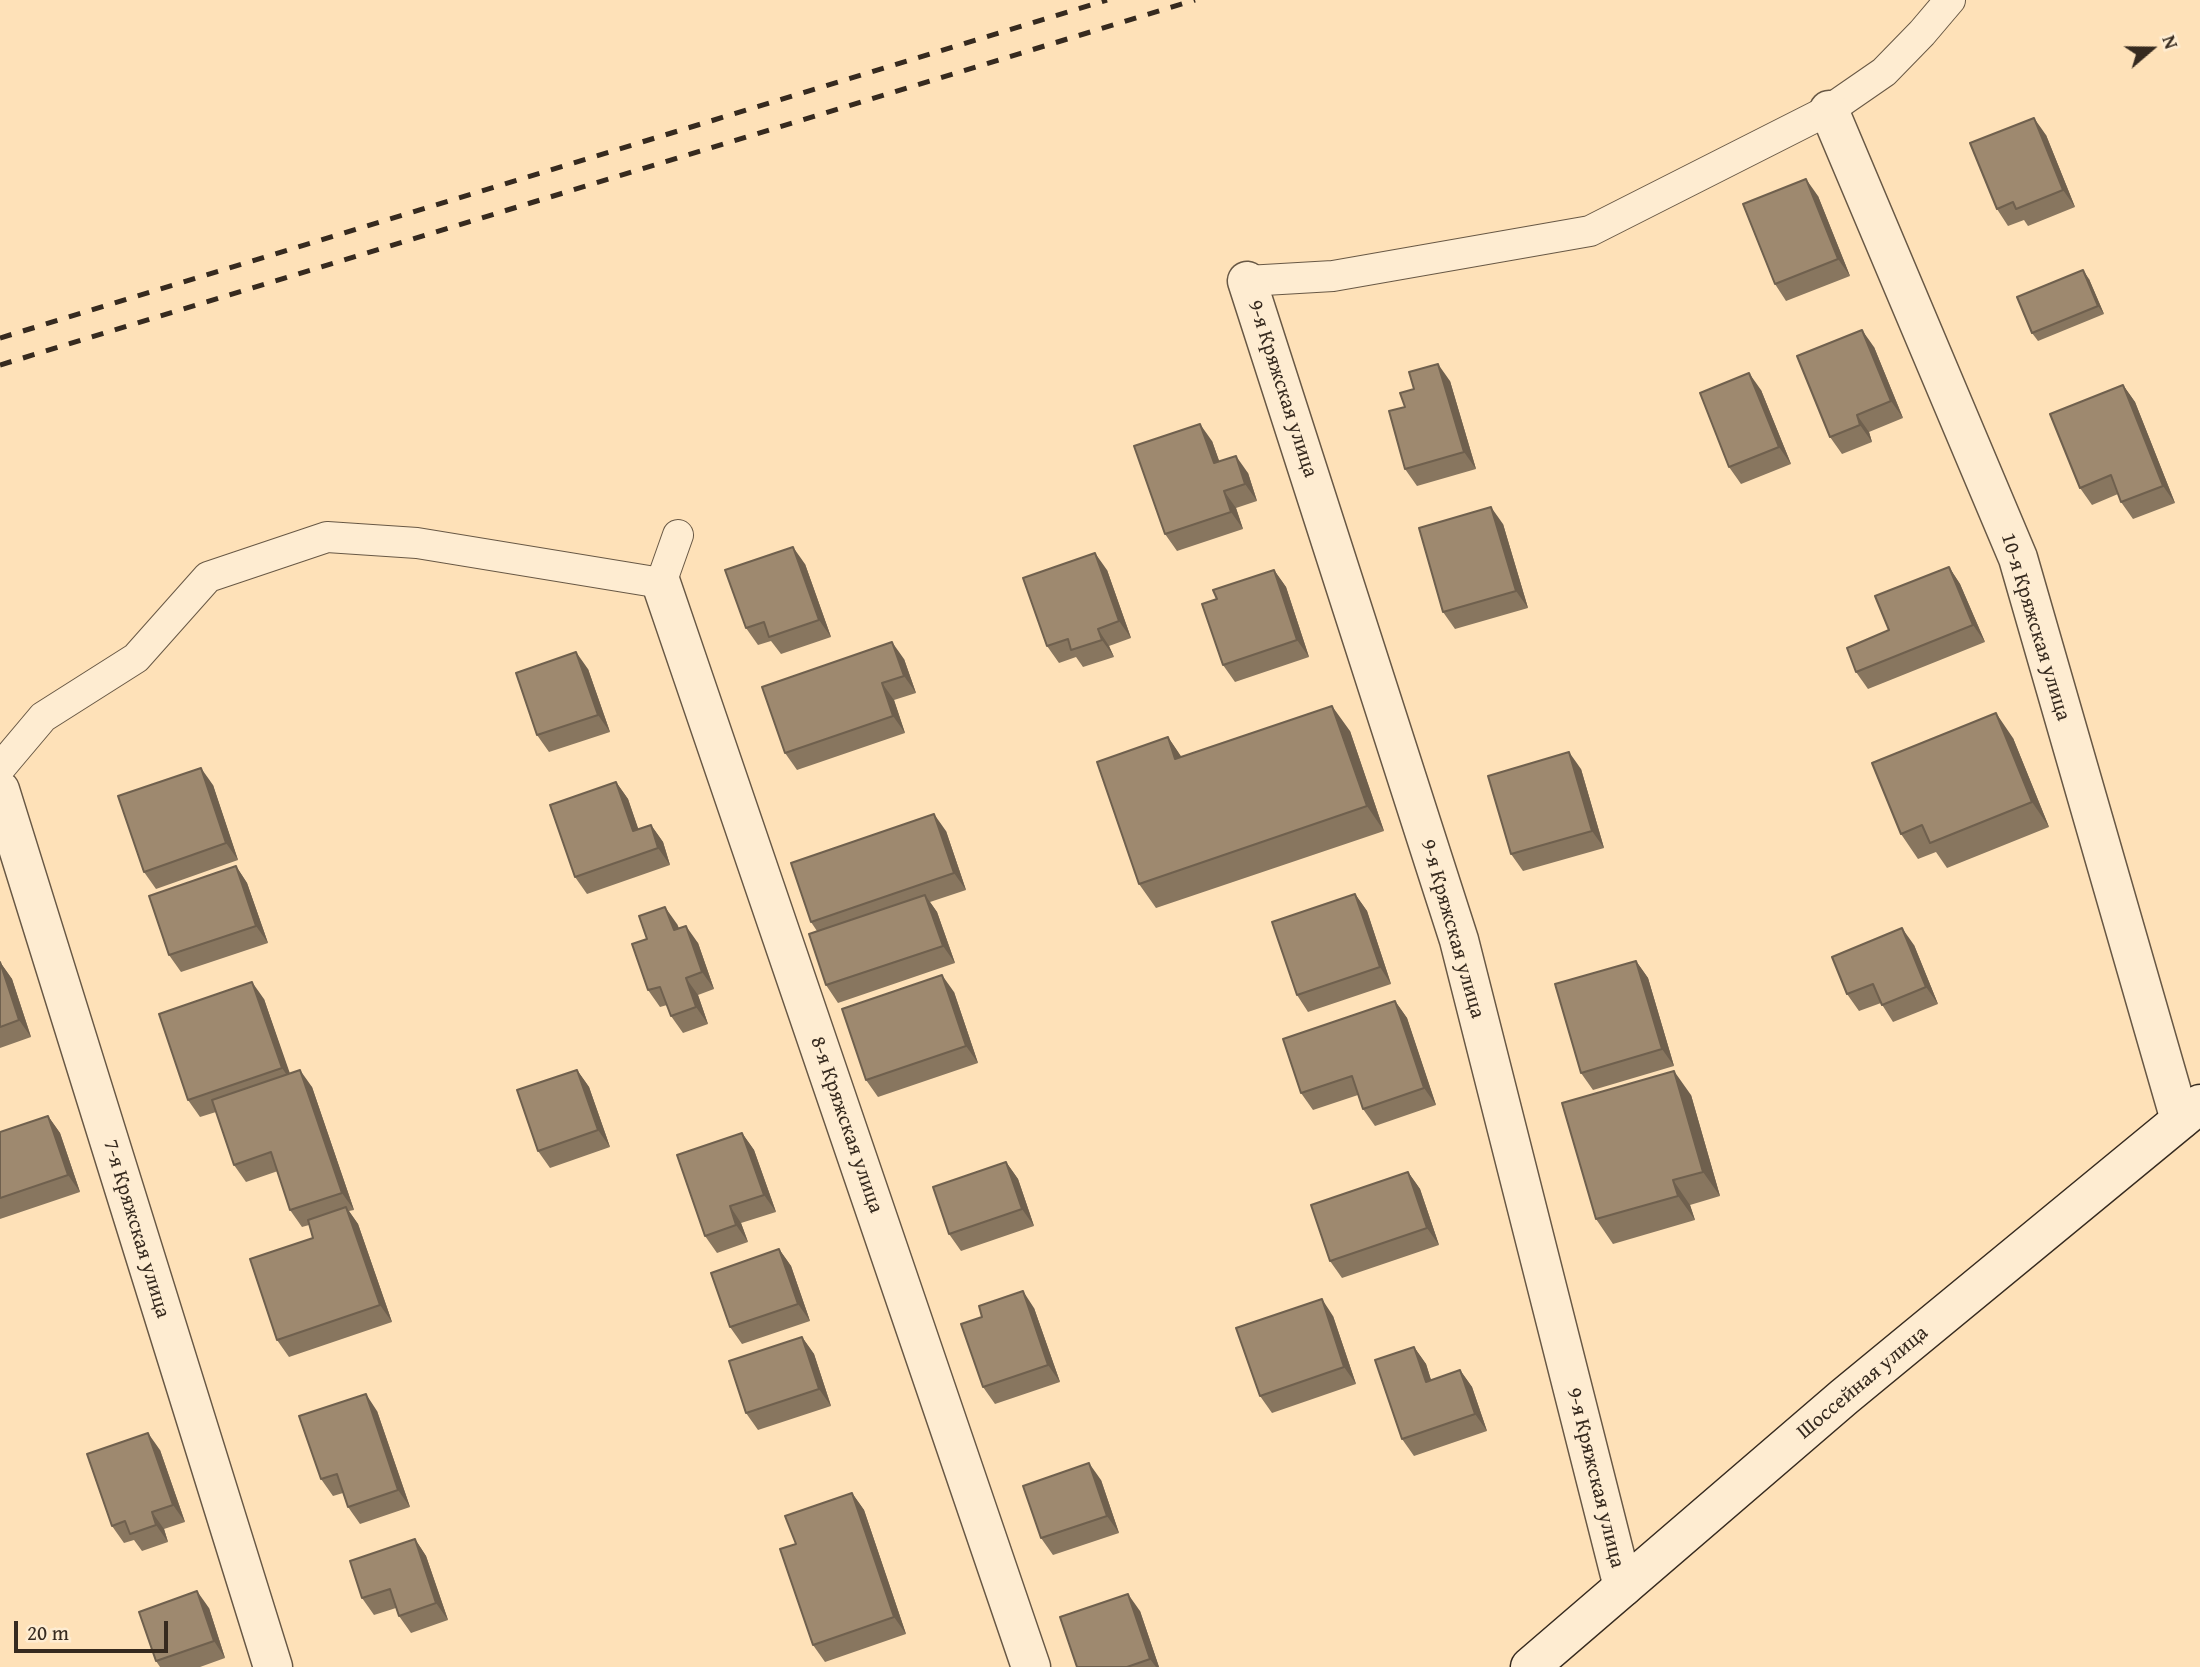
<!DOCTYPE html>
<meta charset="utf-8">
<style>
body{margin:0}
#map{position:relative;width:2200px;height:1667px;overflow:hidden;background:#fee1b8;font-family:"Gentium Book Plus",serif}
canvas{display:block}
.north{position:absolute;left:2116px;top:14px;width:70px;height:70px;-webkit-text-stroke:5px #feecd1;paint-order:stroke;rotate:70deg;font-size:19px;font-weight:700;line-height:28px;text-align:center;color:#362a1f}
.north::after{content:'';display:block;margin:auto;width:24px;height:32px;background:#362a1f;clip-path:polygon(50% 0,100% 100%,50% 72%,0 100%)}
.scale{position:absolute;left:14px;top:1621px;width:154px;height:32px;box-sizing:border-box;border:4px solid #362a1f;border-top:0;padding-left:9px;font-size:21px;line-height:24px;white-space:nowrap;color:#362a1f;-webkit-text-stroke:5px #feecd1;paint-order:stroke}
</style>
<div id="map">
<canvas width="2200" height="1667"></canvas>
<div class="north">N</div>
<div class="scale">20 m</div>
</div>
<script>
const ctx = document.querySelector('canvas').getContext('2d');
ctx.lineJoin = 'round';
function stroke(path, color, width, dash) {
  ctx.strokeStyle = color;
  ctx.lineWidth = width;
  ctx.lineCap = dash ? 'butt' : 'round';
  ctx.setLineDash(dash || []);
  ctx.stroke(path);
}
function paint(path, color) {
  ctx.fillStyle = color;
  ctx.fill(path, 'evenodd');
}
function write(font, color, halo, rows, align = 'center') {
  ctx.font = font + ' "Gentium Book Plus",serif';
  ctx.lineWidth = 5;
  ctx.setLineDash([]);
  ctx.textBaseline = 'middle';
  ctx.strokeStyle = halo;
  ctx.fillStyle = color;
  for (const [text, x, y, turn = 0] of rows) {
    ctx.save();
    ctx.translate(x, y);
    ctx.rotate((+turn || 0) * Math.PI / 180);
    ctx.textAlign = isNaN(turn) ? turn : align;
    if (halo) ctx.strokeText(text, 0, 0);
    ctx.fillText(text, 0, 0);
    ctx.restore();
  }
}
const lane = new Path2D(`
 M1247 281 1333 276 1590 231 1829 110 1884 72 1922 33 1950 0
 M0 768 43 717 136 658 208 577 327 537 417 543 661 583 678 535`);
const street = new Path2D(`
 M1829 110 2018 558 2180 1120
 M1247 281 1459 940 1623 1587
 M661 583 1031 1667
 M0 790 273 1667`);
const secondary = new Path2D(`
 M1530 1667 1844 1397 2200 1104`);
stroke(lane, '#685845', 32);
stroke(street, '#685845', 41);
stroke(secondary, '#362a1f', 41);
stroke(lane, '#feecd1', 30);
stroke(street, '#feecd1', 38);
stroke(secondary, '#feecd1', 38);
stroke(new Path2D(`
 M0 338 1107 0
 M0 365 1195 0`), '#362a1f', 5, [12, 12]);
paint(new Path2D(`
 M2046 135 2075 207 2028 226 2024 220 2008 226 1997 209Z
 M1818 196 1850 276 1786 301 1775 284Z
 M2089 279 2104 314 2038 341 2032 333Z
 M1874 347 1903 418 1869 432 1872 442 1842 454 1830 437Z
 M1450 381 1476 469 1417 486 1405 469V407L1414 389Z
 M2123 385 2135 402 2175 503 2133 519 2121 502 2118 494 2092 505 2080 488Z
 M1761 390 1791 464 1741 484 1729 467Z
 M1212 441 1219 461 1248 473 1257 501 1236 508 1243 529 1177 551 1165 534Z
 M1503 524 1528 608 1455 629 1443 612Z
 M805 564 831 637 781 654 771 641 758 645 746 628Z
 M1949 567 1960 584 1985 642 1868 689 1856 672 1889 630Z
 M1107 570 1131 638 1109 646 1114 657 1083 667 1076 657 1059 663 1047 646Z
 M1274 570 1286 587 1309 657 1235 682 1223 665 1217 599Z
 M904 659 916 693 894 700 905 733 797 770 785 753Z
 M588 669 610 732 549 752 537 735Z
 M1350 731 1384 831 1156 908 1139 884 1168 737 1181 757Z
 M2013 738 2049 827 1947 868 1936 852 1918 859 1901 834Z
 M1581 769 1604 848 1523 871 1511 854Z
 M616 782 628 799 638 829 651 825 663 842 670 865 587 894 575 877Z
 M213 785 238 860 156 889 144 872Z
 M946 831 966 890 930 902 937 912 955 963 838 1003 826 985 817 931 811 922Z
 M236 866 247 883 268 943 181 972 169 955Z
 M1355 894 1367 911 1391 984 1308 1012 1297 995Z
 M677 924 679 928 698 943 714 989 698 995 708 1024 683 1033 671 1016 667 1005 660 1007 648 990 647 939Z
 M1914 945 1938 1004 1893 1022 1881 1003 1859 1011 1847 994Z
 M1636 961 1648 978 1674 1066 1593 1090 1581 1073Z
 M0 962 12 979 31 1037 0 1048Z
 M954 992 978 1063 878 1097 866 1080Z
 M264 999 289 1073 312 1087 354 1210 349 1211 358 1224 392 1322 289 1357 277 1340 313 1238 309 1225 302 1227 290 1210 278 1171 246 1182 234 1165 216 1112 200 1117 188 1100Z
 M1395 1001 1407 1018 1436 1105 1375 1126 1363 1109 1358 1095 1313 1110 1301 1093Z
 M577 1070 589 1087 610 1147 550 1168 538 1151Z
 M1691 1095 1720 1196 1690 1205 1695 1220 1613 1244 1596 1219Z
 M48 1116 60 1133 80 1192 0 1219V1132Z
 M742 1133 754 1150 776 1212 741 1223 748 1242 717 1253 705 1236Z
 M1006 1162 1018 1179 1034 1226 961 1251 949 1234Z
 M1408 1172 1420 1189 1439 1245 1342 1278 1330 1261Z
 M779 1249 791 1266 810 1321 742 1344 730 1327Z
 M1034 1308 1060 1382 995 1404 983 1387Z
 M1333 1316 1356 1384 1272 1413 1260 1396Z
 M802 1337 814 1354 831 1406 758 1430 746 1413Z
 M1414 1347 1426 1364 1431 1380 1460 1370 1472 1387 1487 1431 1414 1456 1402 1439Z
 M377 1411 410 1507 360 1524 348 1507 343 1493 333 1496 321 1479Z
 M160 1450 185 1522 164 1529 168 1542 142 1551 134 1540 124 1543 112 1526Z
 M1101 1480 1119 1533 1053 1555 1041 1538Z
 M852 1493 864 1510 906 1634 825 1662 813 1645 796 1544Z
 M415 1539 426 1556 448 1620 411 1633 399 1616 396 1608 374 1615 362 1598Z
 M209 1608 225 1658 200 1667H160L156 1661Z
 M1140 1611 1159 1667H1077Z`), '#88765f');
paint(new Path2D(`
 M2034 118 2046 135 2075 207 2063 190Z
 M1806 179 1818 196 1850 276 1838 259Z
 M2083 270 2089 279 2104 314 2098 306Z
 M1862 330 1874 347 1903 418 1891 401Z
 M1438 364 1450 381 1476 469 1464 452Z
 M1749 373 1761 390 1791 464 1779 447Z
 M2123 385 2135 402 2175 503 2163 486Z
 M1857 415 1869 432 1872 442 1860 425Z
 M1200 424 1212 441 1226 480 1214 463Z
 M1236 456 1248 473 1257 501 1245 484Z
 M1224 491 1236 508 1243 529 1231 512Z
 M1491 507 1503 524 1528 608 1516 591Z
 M793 547 805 564 831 637 819 620Z
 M1095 553 1107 570 1131 638 1119 621Z
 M1949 567 1960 584 1985 642 1973 625Z
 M1274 570 1286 587 1309 657 1297 640Z
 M1098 629 1109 646 1114 657 1102 640Z
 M892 642 904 659 916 693 904 676Z
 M576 652 588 669 610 732 598 715Z
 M882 683 894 700 905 733 893 716Z
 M1332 706 1350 731 1384 831 1367 806Z
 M1996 713 2013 738 2049 827 2032 802Z
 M1168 737 1185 762 1175 759Z
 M1569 752 1581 769 1604 848 1592 831Z
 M201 768 213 785 238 860 226 843Z
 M616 782 628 799 645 848 633 831Z
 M934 814 946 831 966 890 954 873Z
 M651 825 663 842 670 865 658 848Z
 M236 866 247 883 268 943 256 926Z
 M1355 894 1367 911 1391 984 1380 967Z
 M925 895 937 912 955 963 943 946Z
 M665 907 677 924 685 947 674 930Z
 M686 926 698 943 714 989 702 972Z
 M1902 928 1914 945 1938 1004 1926 987Z
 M1636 961 1648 978 1674 1066 1662 1049Z
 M0 962 12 979 31 1037 19 1020Z
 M942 975 954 992 978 1063 966 1046Z
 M686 978 698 995 708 1024 696 1007Z
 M252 982 264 999 294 1085 282 1068Z
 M1395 1001 1407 1018 1436 1105 1424 1088Z
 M300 1070 312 1087 354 1210 342 1193Z
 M577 1070 589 1087 610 1147 598 1130Z
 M1674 1071 1691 1095 1720 1196 1703 1172Z
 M48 1116 60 1133 80 1192 68 1175Z
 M742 1133 754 1150 776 1212 764 1195Z
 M1006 1162 1018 1179 1034 1226 1022 1209Z
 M1408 1172 1420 1189 1439 1245 1427 1228Z
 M1673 1180 1690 1205 1695 1220 1678 1196Z
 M730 1206 741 1223 748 1242 736 1225Z
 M346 1207 358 1224 392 1322 380 1305Z
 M779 1249 791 1266 810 1321 798 1304Z
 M1023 1291 1034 1308 1060 1382 1048 1365Z
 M1322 1299 1333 1316 1356 1384 1344 1367Z
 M802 1337 814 1354 831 1406 819 1389Z
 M1414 1347 1426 1364 1437 1399 1426 1382Z
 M1460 1370 1472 1387 1487 1431 1475 1414Z
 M366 1394 377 1411 410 1507 398 1490Z
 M148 1433 160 1450 185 1522 173 1505Z
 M1089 1463 1101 1480 1119 1533 1107 1516Z
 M852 1493 864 1510 906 1634 894 1617Z
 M152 1512 164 1529 168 1542 156 1525Z
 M415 1539 426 1556 448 1620 436 1603Z
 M197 1591 209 1608 225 1658 214 1641Z
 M1128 1594 1140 1611 1159 1667H1156L1150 1659Z`), '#6f604e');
const building = new Path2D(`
 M2034 118 2063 190 2016 209 2013 202 1997 209 1970 143Z
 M1806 179 1838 259 1775 284 1743 204Z
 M2083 270 2098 306 2032 333 2017 297Z
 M1862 330 1891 401 1857 415 1860 425 1830 437 1797 356Z
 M1438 364 1464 452 1405 469 1389 411 1405 407 1400 393 1414 389 1409 372Z
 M1749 373 1779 447 1729 467 1700 393Z
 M2123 385 2163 486 2121 502 2111 475 2080 488 2050 414Z
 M1200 424 1214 463 1236 456 1245 484 1224 491 1231 512 1165 534 1134 446Z
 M1491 507 1516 591 1443 612 1419 528Z
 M793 547 819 620 769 637 764 622 746 628 725 570Z
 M1095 553 1119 621 1098 629 1102 640 1071 650 1068 639 1047 646 1023 578Z
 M1949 567 1973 625 1856 672 1847 648 1889 630 1875 596Z
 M1274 570 1297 640 1223 665 1202 604 1217 599 1213 590Z
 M892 642 904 676 882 683 893 716 785 753 762 687Z
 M576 652 598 715 537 735 516 673Z
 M1332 706 1367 806 1139 884 1097 762 1168 737 1175 759Z
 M1996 713 2032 802 1930 843 1922 825 1901 834 1872 763Z
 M1569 752 1592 831 1511 854 1488 776Z
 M201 768 226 843 144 872 118 796Z
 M616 782 633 831 651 825 658 848 575 877 550 805Z
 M934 814 954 873 811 922 791 863Z
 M236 866 256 926 169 955 149 896Z
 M1355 894 1380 967 1297 995 1272 922Z
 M925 895 943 946 826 985 809 934Z
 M665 907 674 930 686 926 702 972 686 978 696 1007 671 1016 660 987 648 990 632 944 647 939 639 916Z
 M1902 928 1926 987 1882 1005 1873 984 1847 994 1832 957Z
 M1636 961 1662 1049 1581 1073 1555 984Z
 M0 962 19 1020 0 1027Z
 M942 975 966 1046 866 1080 842 1009Z
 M252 982 282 1068 188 1100 159 1014Z
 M1395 1001 1424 1088 1363 1109 1352 1076 1301 1093 1283 1039Z
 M300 1070 342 1193 290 1210 271 1152 234 1165 212 1100Z
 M577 1070 598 1130 538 1151 517 1090Z
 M1674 1071 1703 1172 1673 1180 1678 1196 1596 1219 1562 1103Z
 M48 1116 68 1175 0 1198V1132Z
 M742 1133 764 1195 730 1206 736 1225 705 1236 677 1155Z
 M1006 1162 1022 1209 949 1234 933 1187Z
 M1408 1172 1427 1228 1330 1261 1311 1205Z
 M346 1207 380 1305 277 1340 250 1259 313 1238 308 1220Z
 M779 1249 798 1304 730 1327 711 1273Z
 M1023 1291 1048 1365 983 1387 961 1324 982 1317 979 1306Z
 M1322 1299 1344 1367 1260 1396 1236 1328Z
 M802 1337 819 1389 746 1413 729 1361Z
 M1414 1347 1426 1382 1460 1370 1475 1414 1402 1439 1375 1360Z
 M366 1394 398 1490 348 1507 337 1474 321 1479 299 1416Z
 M148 1433 173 1505 152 1512 156 1525 130 1534 125 1521 112 1526 87 1454Z
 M1089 1463 1107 1516 1041 1538 1023 1486Z
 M852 1493 894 1617 813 1645 780 1549 796 1544 785 1516Z
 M415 1539 436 1603 399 1616 390 1589 362 1598 350 1561Z
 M197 1591 214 1641 156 1661 139 1612Z
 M1128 1594 1150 1659 1127 1667H1077L1060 1617Z`);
paint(building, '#9e896f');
stroke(building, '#6f604e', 2);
write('21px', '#362a1f', '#feecd1', [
 ["9-я Кряжская улица",1282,389,72],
 ["10-я Кряжская улица",2035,627,73],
 ["9-я Кряжская улица",1452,929,74],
 ["8-я Кряжская улица",846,1125,71],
 ["7-я Кряжская улица",136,1229,73],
 ["Шоссейная улица",1863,1383,-40],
 ["9-я Кряжская улица",1595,1478,76]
]);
</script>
